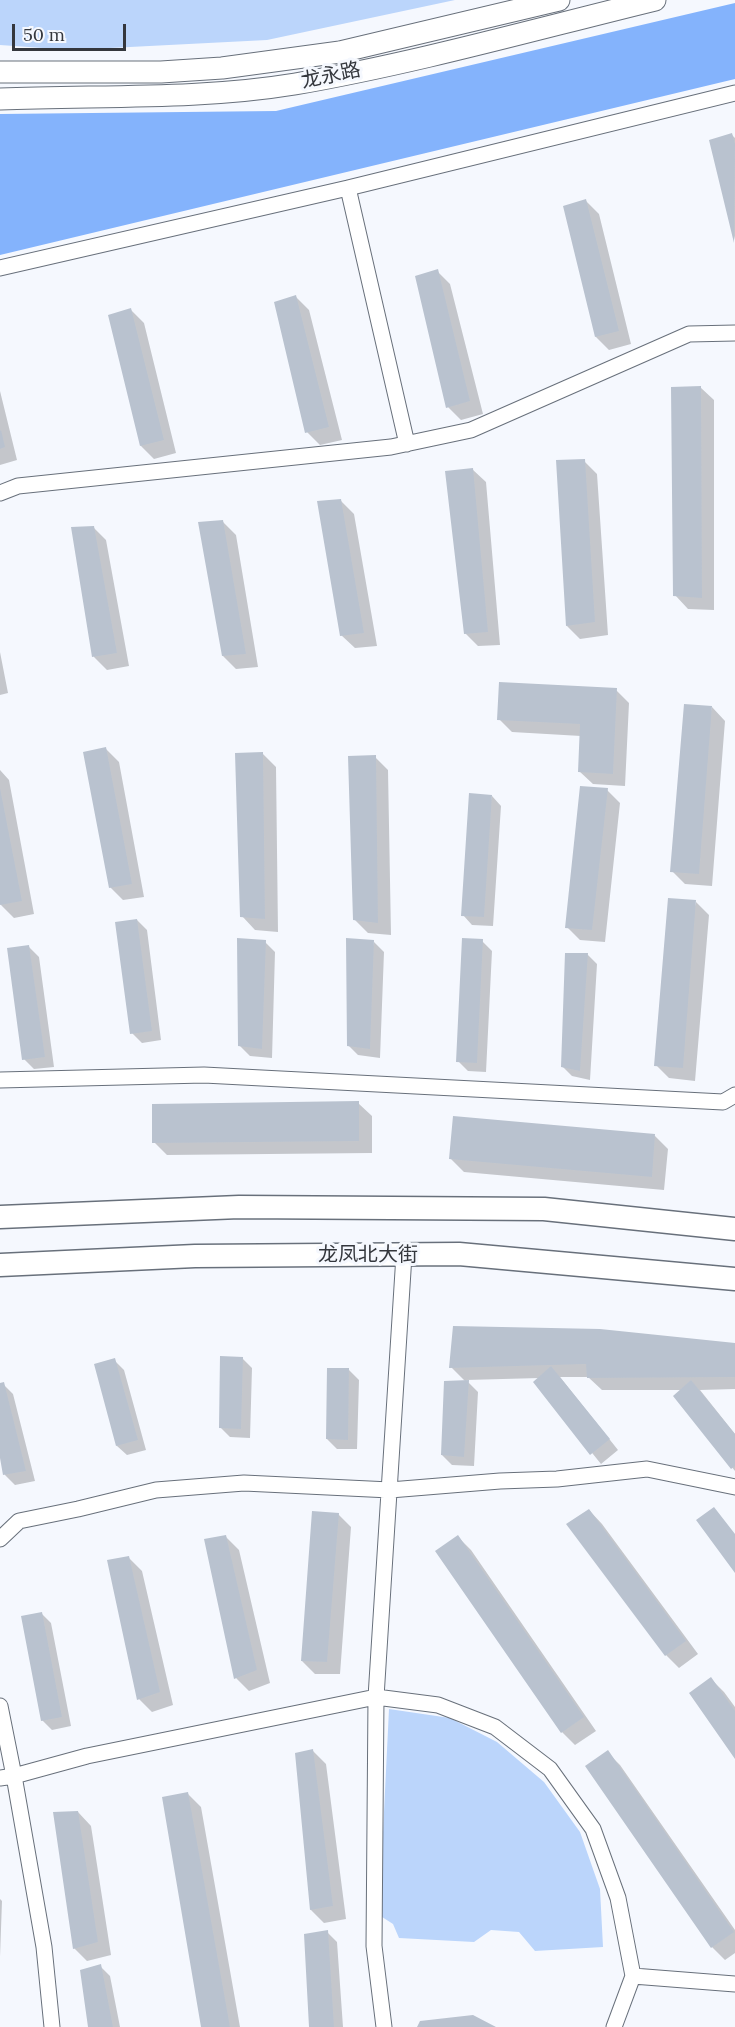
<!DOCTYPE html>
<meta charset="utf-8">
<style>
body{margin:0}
#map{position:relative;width:735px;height:2027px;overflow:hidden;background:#f5f8fe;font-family:Lora,serif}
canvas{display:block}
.scale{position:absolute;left:12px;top:24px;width:114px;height:27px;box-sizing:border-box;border:3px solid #34373d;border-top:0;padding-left:8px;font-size:18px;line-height:21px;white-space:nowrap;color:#34373d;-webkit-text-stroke:4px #f5f8fe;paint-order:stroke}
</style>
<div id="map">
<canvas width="735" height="2027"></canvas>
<div class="scale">50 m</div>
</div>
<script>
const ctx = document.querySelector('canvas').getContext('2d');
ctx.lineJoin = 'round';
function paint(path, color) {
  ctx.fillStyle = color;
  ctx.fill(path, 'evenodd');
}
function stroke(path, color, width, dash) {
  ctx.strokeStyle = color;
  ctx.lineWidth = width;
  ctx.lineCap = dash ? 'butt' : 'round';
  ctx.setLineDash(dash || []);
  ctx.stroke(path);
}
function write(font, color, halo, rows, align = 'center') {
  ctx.font = font + ' Lora,"Noto Sans SC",serif';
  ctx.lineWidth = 6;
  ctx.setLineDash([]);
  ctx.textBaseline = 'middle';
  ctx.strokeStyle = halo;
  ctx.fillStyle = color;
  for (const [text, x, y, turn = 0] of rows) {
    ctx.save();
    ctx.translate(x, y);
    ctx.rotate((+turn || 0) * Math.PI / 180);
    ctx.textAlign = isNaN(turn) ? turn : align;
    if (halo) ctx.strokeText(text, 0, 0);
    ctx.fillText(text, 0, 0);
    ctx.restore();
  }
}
paint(new Path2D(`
 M0 0H455L267 40 71 50 0 45Z
 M389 1709 450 1718 497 1742 544 1782 580 1832 600 1889 603 1947 535 1951 519 1932 491 1930 474 1942 399 1938 393 1924 379 1915Z`), '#bbd5fb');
paint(new Path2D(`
 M735 3V79L0 255V114L276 111Z`), '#84b3fc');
paint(new Path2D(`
 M732 135 735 138V240L711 141Z
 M586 201 599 214 631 344 609 350 596 337Z
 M437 271 450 284 483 414 461 420 448 407Z
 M296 297 309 310 342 440 320 445 307 432Z
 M131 310 144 323 176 453 154 459 141 446Z
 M700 387 714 400V610L688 609 675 595Z
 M0 391 17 460 0 465Z
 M584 461 597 474 608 635 580 639 567 626Z
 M472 469 486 482 500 645 478 646 465 633Z
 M341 501 354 514 377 646 355 648 341 635Z
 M223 522 236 535 258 667 236 669 223 656Z
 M93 527 106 540 129 666 107 670 94 657Z
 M0 652 8 693 0 695Z
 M616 690 629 703 625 786 593 784 579 771 581 736 512 732 499 719Z
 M712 707 725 721 712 886 685 884 672 871Z
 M106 749 119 762 144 897 123 900 110 887Z
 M262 753 276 767 278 932 255 930 242 916Z
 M375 757 388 770 391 935 368 933 355 920Z
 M0 770 9 780 34 914 14 918 1 905 0 900Z
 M607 790 620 803 605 942 580 940 567 927Z
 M492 796 501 806 493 926 472 925 463 915Z
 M696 902 709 915 695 1081 669 1078 656 1065Z
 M137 920 147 930 161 1040 142 1043 132 1033Z
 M482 941 492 951 486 1072 468 1071 458 1061Z
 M265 942 275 952 272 1058 250 1056 240 1046Z
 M374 942 384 952 380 1058 358 1055 348 1045Z
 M29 947 39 957 54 1067 34 1069 24 1059Z
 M587 954 597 964 590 1080 572 1076 562 1066Z
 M358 1103 372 1116V1153L167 1155 154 1142Z
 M655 1136 668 1149 664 1190 464 1172 451 1159Z
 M735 1344V1389L700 1390 735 1434V1471L675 1396 683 1390H602L588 1377H560L618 1450 601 1464 535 1382 540 1378 466 1380 478 1392 474 1466 452 1465 442 1455 466 1382 451 1367Z
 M242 1358 252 1368 250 1438 230 1437 220 1427Z
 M114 1360 124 1370 146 1450 127 1455 117 1446Z
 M349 1370 359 1380 357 1449H337L327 1439Z
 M3 1384 13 1394 35 1481 15 1485 5 1475 0 1451V1385Z
 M589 1510 602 1524 698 1654 679 1668 666 1655Z
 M338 1514 351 1527 340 1674H315L302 1661Z
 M226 1537 239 1550 270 1683 249 1691 236 1678Z
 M458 1537 471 1550 596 1731 575 1745 562 1732 437 1552Z
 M129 1558 142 1571 173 1705 152 1712 139 1699Z
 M41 1613 51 1623 71 1726 52 1730 42 1720Z
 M711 1679 724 1692 735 1707V1757Z
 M313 1751 326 1764 346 1919 324 1923 311 1910Z
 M607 1752 620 1765 735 1930V1953L725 1960 712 1947Z
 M188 1794 201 1807 240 2027H202Z
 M78 1812 91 1826 111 1955 87 1961 74 1948Z
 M0 1899 2 1901 0 1957Z
 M327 1932 337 1942 343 2027H311Z
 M100 1966 110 1976 120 2027H89Z`), '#0003');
paint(new Path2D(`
 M732 133 735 144 734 243 709 140Z
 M586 199 619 331 595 337 563 206Z
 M438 269 470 401 446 408 415 276Z
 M296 295 329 427 305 433 274 302Z
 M131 308 164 440 140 446 108 315Z
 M701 386 702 598 673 596 671 387Z
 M1 430 5 447 0 449V431Z
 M585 459 595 622 566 626 556 460Z
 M473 468 488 632 464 634 445 471Z
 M341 499 364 633 340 636 317 501Z
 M223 520 246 654 222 656 198 522Z
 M94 526 117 653 92 657 71 527Z
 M499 682 617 688 613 774 578 772 580 724 497 720Z
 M684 704 712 706 699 874 670 872Z
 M106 747 132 884 109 888 83 752Z
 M263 752 265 919 240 917 235 753Z
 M376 755 378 923 353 920 348 756Z
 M580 786 608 788 592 930 565 928Z
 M0 788 22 901 0 905Z
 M469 793 492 795 484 917 461 916Z
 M668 898 696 900 683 1068 654 1066Z
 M137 919 152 1031 130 1034 115 922Z
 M237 938 266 940 262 1049 238 1046Z
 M346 938 374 940 370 1049 347 1046Z
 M462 938 483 939 477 1063 456 1062Z
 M29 945 45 1057 22 1060 7 948Z
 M565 953H588L580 1071 561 1067Z
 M359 1101V1141L152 1143V1104Z
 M453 1116 655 1134 652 1177 449 1159Z
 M453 1326 600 1329 735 1343V1377L587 1378 586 1364 449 1368Z
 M220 1356 243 1357 241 1429 219 1428Z
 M115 1358 138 1440 116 1446 94 1364Z
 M551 1366 610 1439 590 1455 533 1382Z
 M327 1368H349L348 1440 326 1439Z
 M469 1380 464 1457 441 1455 444 1381Z
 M691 1380 735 1434V1466L731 1469 673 1396Z
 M4 1382 26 1471 3 1475 0 1458V1383Z
 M714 1507 735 1534V1573L696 1520Z
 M589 1509 686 1641 665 1656 566 1524Z
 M312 1511 339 1513 327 1662 301 1661Z
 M226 1535 257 1670 234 1679 204 1539Z
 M458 1535 584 1717 561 1733 435 1551Z
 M129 1556 160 1692 137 1700 107 1560Z
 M42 1612 62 1717 41 1721 21 1616Z
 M711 1677 735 1711V1759L689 1693Z
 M313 1749 333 1906 310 1910 295 1753Z
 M608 1750 734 1932 711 1948 585 1766Z
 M188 1792 230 2027H201L162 1797Z
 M78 1811 98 1942 73 1949 53 1812Z
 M328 1930 334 2027H309L304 1934Z
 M101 1964 113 2027H88L80 1970Z
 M473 2015 496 2027H417L420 2021Z`), '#b9c2cf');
const minor = new Path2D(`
 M0 268 348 188
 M407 444 348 188 735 93
 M0 493 18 486 391 447 471 430 689 334 735 333
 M0 1080 204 1075 723 1102 735 1095
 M0 1539 19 1521 78 1509 156 1490 244 1483 390 1490 500 1481 557 1479 647 1469 735 1487
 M0 1706 14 1776 0 1778
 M633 1976 735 1984
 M52 2027 44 1947 14 1776 87 1756 376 1697 438 1705 495 1727 550 1769 593 1829 618 1898 633 1976 614 2027
 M384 2027 374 1946 376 1697 404 1255`);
const secondary = new Path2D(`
 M0 72H161L222 68 340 52 559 0
 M0 99C98 95 198 100 295 84 416 63 536 29 655 0`);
const primary = new Path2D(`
 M0 1217 239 1207 544 1209 735 1229
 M0 1265 195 1256 459 1254 735 1279`);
stroke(minor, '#68707b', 17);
stroke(secondary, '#68707b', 23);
stroke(primary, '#68707b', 25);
stroke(minor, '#fff', 15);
stroke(secondary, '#fff', 21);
stroke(primary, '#fff', 22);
write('20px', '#34373d', '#f5f8fe', [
 ["龙永路",331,76,-12],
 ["龙凤北大街",368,1255]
]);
</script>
